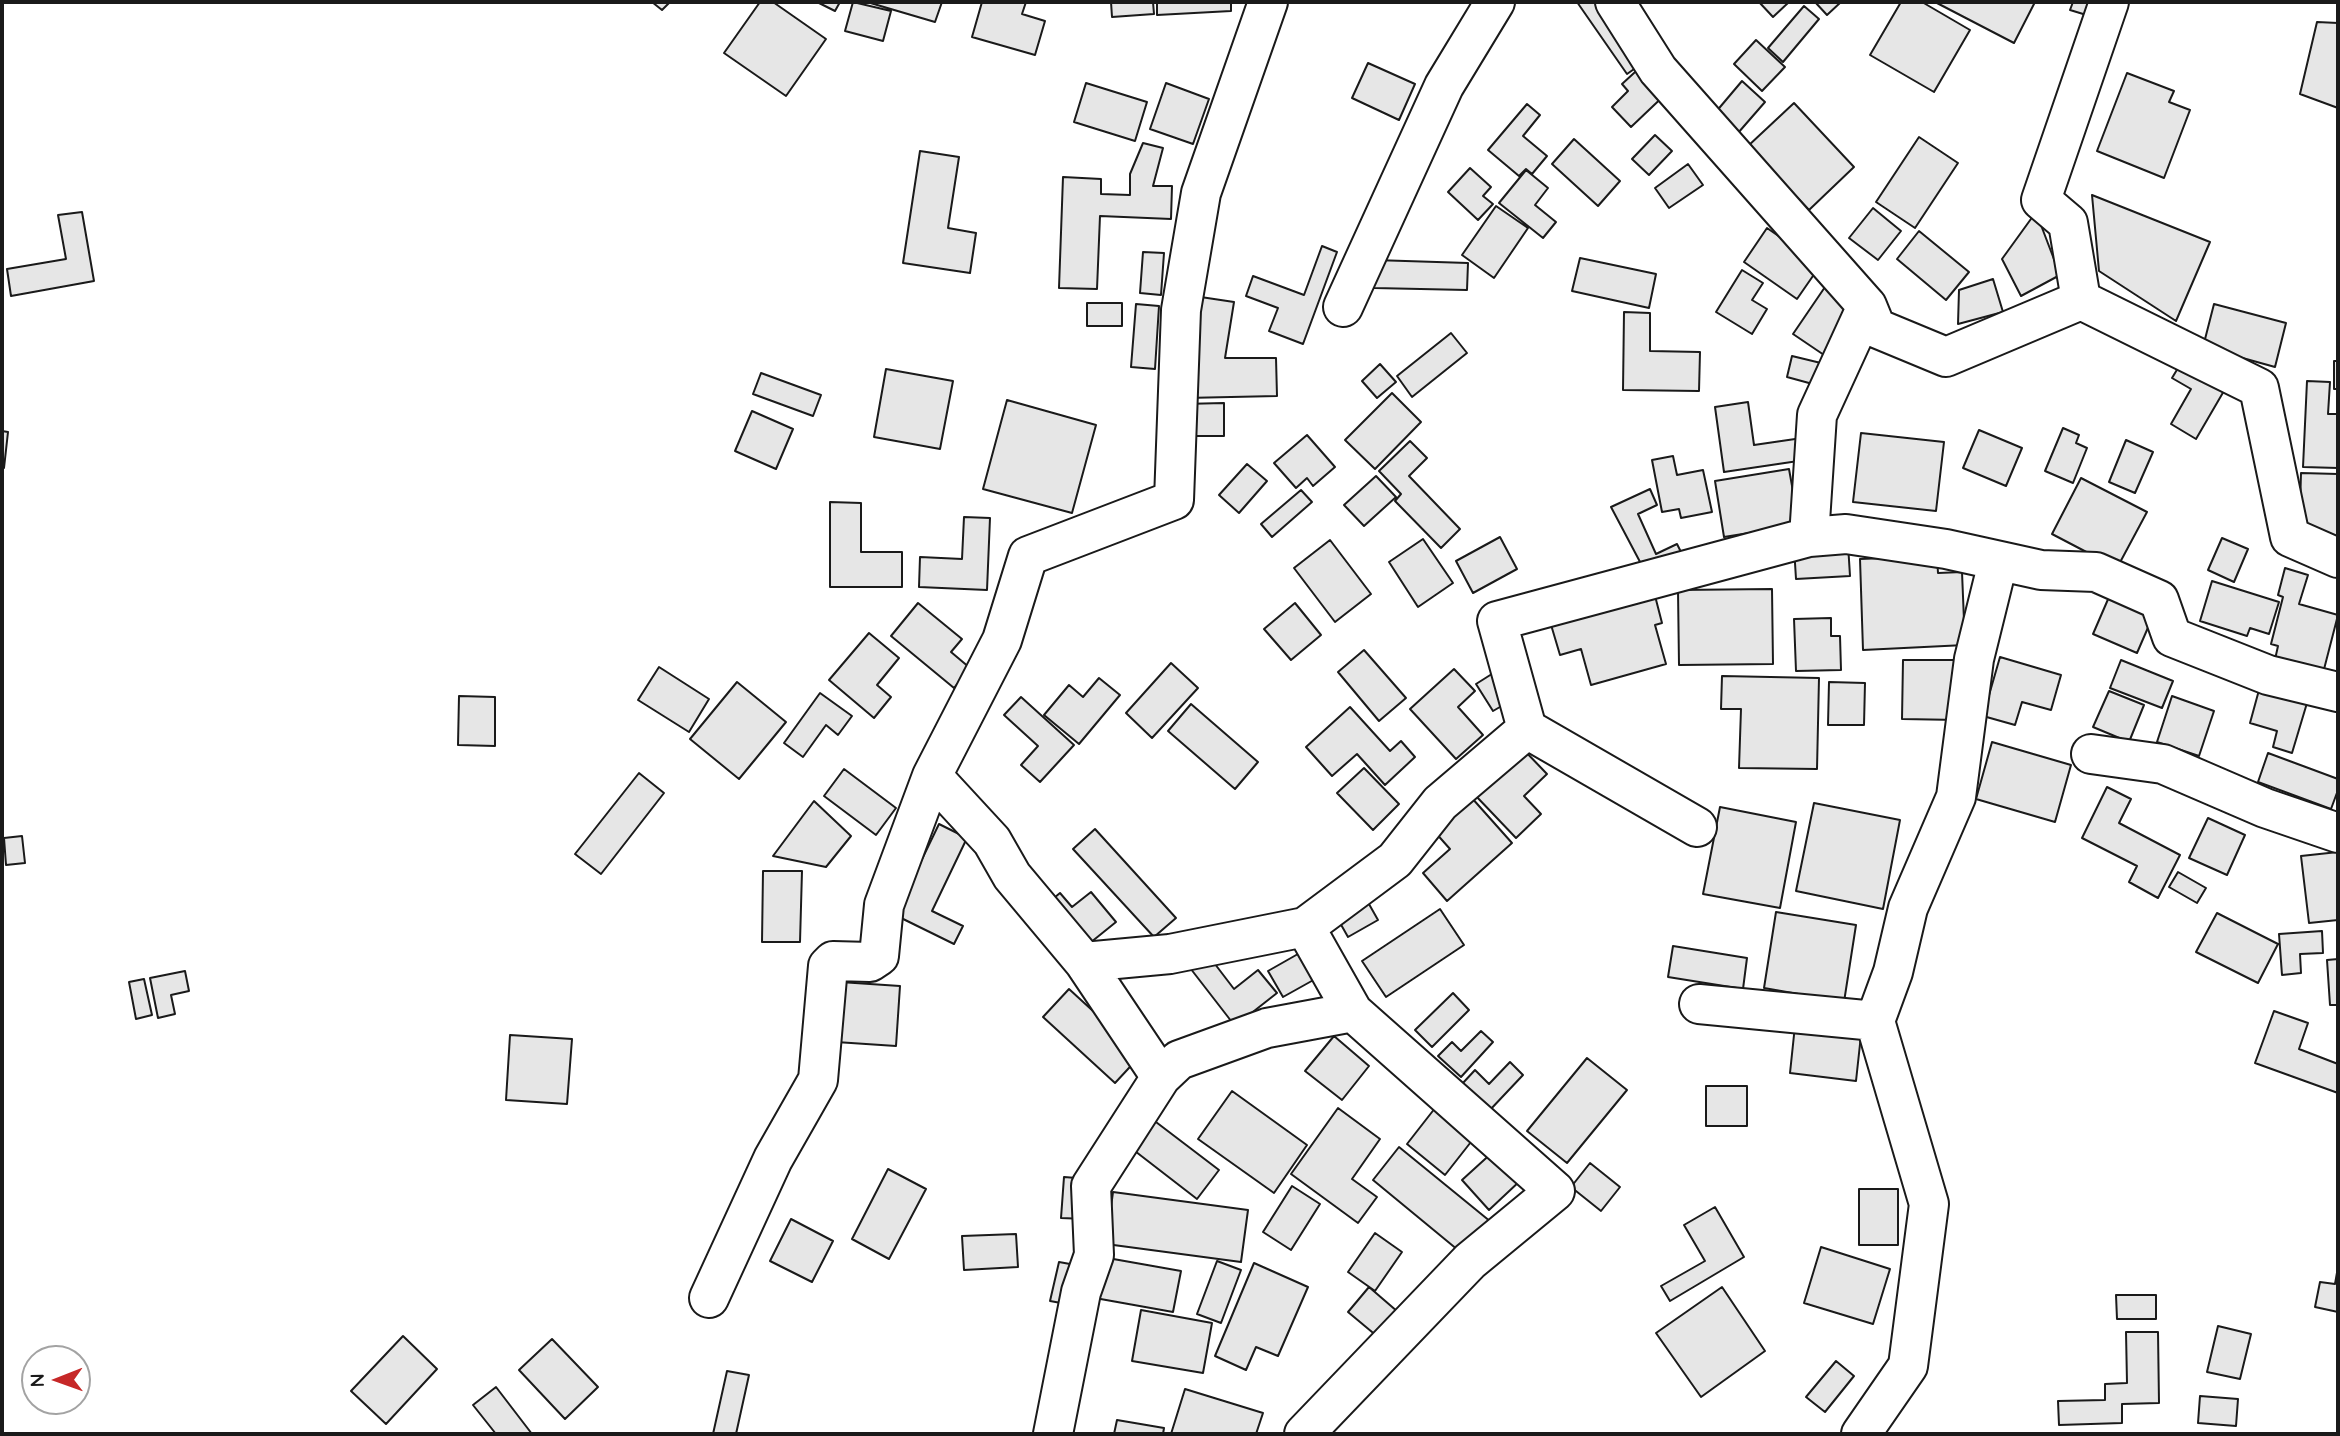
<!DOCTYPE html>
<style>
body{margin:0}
#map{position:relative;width:2340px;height:1436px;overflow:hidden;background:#fff;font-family:Quicksand,sans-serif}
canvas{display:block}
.frame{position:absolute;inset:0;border:4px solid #1a1a1a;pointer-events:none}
.north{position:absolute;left:21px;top:1345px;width:70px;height:70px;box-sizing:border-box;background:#fff;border:2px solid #a3a3a3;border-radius:50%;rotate:269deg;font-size:19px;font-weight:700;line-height:28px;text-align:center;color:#1a1a1a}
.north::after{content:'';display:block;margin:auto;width:24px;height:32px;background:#c62828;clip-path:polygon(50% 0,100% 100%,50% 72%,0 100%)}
</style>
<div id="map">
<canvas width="2340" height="1436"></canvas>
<div class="frame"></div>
<div class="north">N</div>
</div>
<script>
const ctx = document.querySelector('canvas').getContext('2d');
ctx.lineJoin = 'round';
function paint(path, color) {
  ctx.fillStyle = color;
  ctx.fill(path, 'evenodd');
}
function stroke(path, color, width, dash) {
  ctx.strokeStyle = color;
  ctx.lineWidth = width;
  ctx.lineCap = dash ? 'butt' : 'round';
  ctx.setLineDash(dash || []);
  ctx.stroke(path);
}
const building = new Path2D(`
 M652 2H670L662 10Z
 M760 2H773L826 39 786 96 724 53Z
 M817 2H840L835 11Z
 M853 2 891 11 883 41 845 31Z
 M867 2H942L935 22Z
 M982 2H1026L1022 14 1045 21 1035 55 972 37Z
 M1111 2H1153L1154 14 1112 17Z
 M1157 2H1231V11L1157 15Z
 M1577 2H1606L1647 60 1627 74Z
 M1759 2H1789L1773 17Z
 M1815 2H1841L1827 15Z
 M1901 2H1922L1970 30 1934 92 1870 55Z
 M1935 2H2035L2014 43Z
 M2073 2H2097L2093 17 2070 10Z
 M1804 6 1819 19 1783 62 1768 48Z
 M2317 22 2338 23V108L2300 94Z
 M1756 40 1785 67 1762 91 1734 64Z
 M1646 62 1671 89 1631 127 1612 107 1628 91 1622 84Z
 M1368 63 1415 84 1399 120 1352 98Z
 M2127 73 2174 91 2169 102 2190 110 2164 178 2097 151Z
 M1742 81 1765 102 1738 133 1715 113Z
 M1086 83 1147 102 1135 141 1074 122Z
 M1166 83 1209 99 1193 144 1150 129Z
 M1794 103 1854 167 1809 210 1748 146Z
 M1527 104 1540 115 1523 136 1547 156 1532 174 1526 169 1519 176 1488 150Z
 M1655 135 1672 151 1649 175 1632 159Z
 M1919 137 1958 163 1915 228 1876 202Z
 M1574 139 1620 181 1598 206 1552 164Z
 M1143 143 1163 148 1153 186H1172L1171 219 1100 216 1097 289 1059 288 1063 177 1101 179V194L1130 195V174Z
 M920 151 959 157 948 228 976 233 970 273 903 263Z
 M1688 164 1703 185 1669 208 1655 188Z
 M1470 168 1491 187 1483 196 1493 204 1478 220 1448 192Z
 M1526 170 1548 188 1535 205 1556 222 1543 238 1499 203Z
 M2092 195 2210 242 2176 321 2099 271Z
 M1496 206 1528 228 1494 278 1462 255Z
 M1873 208 1901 231 1878 260 1849 238Z
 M82 212 94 281 11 296 7 269 66 259 58 215Z
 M2036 212 2060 275 2021 296 2002 259Z
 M1767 228 1790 244 1824 260 1797 299 1744 262Z
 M1919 231 1969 272 1946 300 1897 259Z
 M1322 246 1337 252 1303 344 1269 331 1278 308 1246 296 1253 276 1304 295Z
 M1143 252 1164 253 1161 295 1140 293Z
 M1580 258 1656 274 1649 308 1572 291Z
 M1374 260 1468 263 1467 290 1374 288Z
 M1742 270 1763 283 1752 300 1767 309 1752 334 1716 312Z
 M1993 279 2003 312 1958 324 1959 290Z
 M1825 287 1859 311 1827 357 1793 334Z
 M1194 296 1234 302 1225 358H1276L1277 396 1185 398Z
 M1087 303H1122V326H1087Z
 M1136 304 1159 306 1155 369 1131 367Z
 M2214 304 2286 323 2275 367 2203 347Z
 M1624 312 1650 313V351L1700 352 1699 391 1623 390Z
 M1451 333 1467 353 1412 397 1397 376Z
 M1792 356 1825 364 1820 386 1787 377Z
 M2184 358 2228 384 2196 439 2171 424 2191 389 2172 378Z
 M2334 361H2338V389H2334Z
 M1380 364 1396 382 1377 398 1362 381Z
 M886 369 953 381 940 449 874 437Z
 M761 373 821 395 813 416 753 394Z
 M2307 381 2330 382 2328 414H2338V468L2303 467Z
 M1392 393 1421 422 1375 469 1345 440Z
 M1007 400 1096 425 1072 513 983 489Z
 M1748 402 1754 445 1802 438 1805 460 1724 472 1715 407Z
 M1224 403V436H1183V404Z
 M752 411 793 429 776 469 735 451Z
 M2063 428 2079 435 2076 443 2087 448 2073 483 2045 471Z
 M1979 430 2022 448 2006 486 1963 468Z
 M2 431 8 432 4 468H2Z
 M1861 433 1944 442 1936 511 1853 502Z
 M1307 435 1335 467 1313 486 1307 478 1296 488 1274 463Z
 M2126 440 2153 452 2135 493 2109 482Z
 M1410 441 1427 458 1409 476 1460 529 1441 548 1395 501 1401 494 1379 471Z
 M1673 456 1677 475 1703 470 1712 512 1681 518 1679 509 1662 512 1652 460Z
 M1247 464 1267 481 1239 513 1219 495Z
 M1789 469 1799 525 1724 537 1715 481Z
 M2301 473 2338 474V537L2307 526 2300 508Z
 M1376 476 1396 497 1364 526 1344 505Z
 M2081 478 2147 512 2117 568 2052 534Z
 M1650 489 1657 505 1638 514 1656 554 1677 544 1685 560 1648 577 1611 507Z
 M1301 490 1312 502 1272 537 1261 524Z
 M830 502 861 503V552H902V587H830Z
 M964 517 990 518 987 590 919 587 920 557 962 559Z
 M1500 537 1517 569 1473 593 1456 561Z
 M2222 538 2248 549 2234 582 2208 570Z
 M1423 539 1453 583 1418 607 1389 562Z
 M1330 540 1371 594 1335 622 1294 568Z
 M1848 544 1850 576 1796 579 1794 547Z
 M1937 556 1938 573 1962 572 1965 645 1863 650 1860 559Z
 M2285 568 2308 575 2299 604 2338 615 2322 677 2274 664 2278 646 2271 644 2283 597 2278 595Z
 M2212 581 2279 602 2269 634 2250 628 2247 636 2200 621Z
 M1653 588 1662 623 1655 625 1666 664 1591 685 1581 649 1560 655 1549 618Z
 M1772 589 1773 664 1679 665 1678 590Z
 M2109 597 2153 616 2137 653 2093 634Z
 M918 603 962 639 951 652 970 668 954 688 891 636Z
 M1295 603 1321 635 1291 660 1264 629Z
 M1831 618V636H1840L1841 670 1796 671 1794 619Z
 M869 633 899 658 877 685 891 697 874 718 829 680Z
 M1364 650 1406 698 1379 721 1338 672Z
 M2000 657 2061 675 2051 710 2022 702 2015 725 1983 716Z
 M1903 660H1960L1959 720 1902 719Z
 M2121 660 2173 681 2162 708 2110 688Z
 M1171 663 1198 688 1152 738 1126 713Z
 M659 667 709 699 689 732 638 700Z
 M1454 669 1475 691 1458 707 1483 735 1456 759 1410 709Z
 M1495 672 1512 700 1493 711 1476 684Z
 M1722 676 1819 678 1817 769 1739 768 1741 709H1721Z
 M1099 678 1120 695 1079 744 1044 715 1069 685 1083 697Z
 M2262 679 2310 693 2292 753 2273 747 2277 731 2250 723Z
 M737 682 786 722 739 779 690 739Z
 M1829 682 1865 683 1864 725H1828Z
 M2109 691 2144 705 2129 742 2093 727Z
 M820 693 852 716 838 735 826 725 803 757 784 743Z
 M459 696 495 697V746L458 745Z
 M2172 696 2214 711 2199 756 2157 742Z
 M1021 697 1074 745 1040 782 1021 765 1038 746 1004 715Z
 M1191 704 1258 762 1235 789 1168 731Z
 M1350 707 1390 751 1401 741 1415 757 1385 785 1357 754 1332 776 1306 747Z
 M1992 742 2071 765 2055 822 1976 799Z
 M1523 749 1547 774 1524 796 1541 814 1516 838 1475 795Z
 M2268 753 2338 779V790L2331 809 2258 782Z
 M1364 768 1399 804 1373 830 1337 793Z
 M844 769 896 808 876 835 824 796Z
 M639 773 664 793 601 874 575 854Z
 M2107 787 2131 799 2119 823 2180 855 2158 898 2129 882 2137 866 2082 838Z
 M1471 797 1512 843 1447 901 1423 873 1450 849 1434 831Z
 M814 801 851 836 826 867 773 856Z
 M1814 803 1900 820 1883 909 1796 891Z
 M1720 807 1796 822 1780 908 1703 894Z
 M2208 818 2245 835 2227 875 2189 858Z
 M939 824 967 838 932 911 963 926 954 944 895 915Z
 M1095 829 1176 918 1154 937 1073 849Z
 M22 836 25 863 6 865 4 838Z
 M2338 852V920L2309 923 2301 856Z
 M763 871H802L800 942H762Z
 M2178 872 2206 888 2197 903 2169 887Z
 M1091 892 1116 922 1085 947 1048 903 1060 893 1072 907Z
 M1365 897 1378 920 1348 937 1335 914Z
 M1440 909 1464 945 1386 997 1362 961Z
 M1776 912 1856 925 1844 1002 1764 988Z
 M2217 913 2278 944 2258 983 2196 952Z
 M2322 931 2323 953 2300 954 2301 973 2282 975 2279 934Z
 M1312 946 1326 973 1283 997 1268 971Z
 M1673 946 1747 958 1743 989 1668 977Z
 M1205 951 1234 989 1258 970 1277 993 1235 1026 1187 964Z
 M2338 959V1005H2330L2327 960Z
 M185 971 189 991 171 995 175 1014 158 1018 150 978Z
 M144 979 152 1015 136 1019 129 982Z
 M840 982 900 986 896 1046 836 1042Z
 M1069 989 1141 1055 1115 1083 1043 1017Z
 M1453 993 1469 1010 1432 1047 1415 1030Z
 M2274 1011 2308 1023 2299 1049 2338 1064V1093L2255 1063Z
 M1796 1016 1861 1035 1856 1081 1790 1073Z
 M1481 1031 1493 1042 1461 1077 1438 1056 1452 1042 1461 1051Z
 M510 1035 572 1039 567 1104 506 1100Z
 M1334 1036 1369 1066 1342 1100 1305 1071Z
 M1587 1058 1627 1090 1567 1163 1527 1131Z
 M1510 1062 1523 1075 1489 1111 1462 1084 1475 1070 1489 1084Z
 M1706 1086H1747V1126H1706Z
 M1232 1091 1307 1145 1274 1193 1198 1139Z
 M1439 1103 1478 1133 1445 1175 1407 1144Z
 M1338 1108 1380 1139 1352 1179 1377 1197 1358 1223 1291 1174Z
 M1152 1119 1219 1170 1197 1199 1131 1148Z
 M1399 1147 1491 1222 1464 1255 1373 1180Z
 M1495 1150 1522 1179 1489 1210 1462 1180Z
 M1590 1163 1620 1187 1601 1211 1571 1187Z
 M888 1169 926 1189 889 1259 852 1239Z
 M1064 1177 1089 1179 1086 1219 1061 1218Z
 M1292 1186 1320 1204 1291 1250 1263 1232Z
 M1859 1189H1898V1245H1859Z
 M1113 1192 1248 1210 1241 1262 1106 1244Z
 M1715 1207 1744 1257 1670 1301 1661 1286 1705 1261 1684 1225Z
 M791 1219 833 1241 812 1282 770 1261Z
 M1375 1233 1402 1252 1375 1291 1348 1272Z
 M1016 1234 1018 1267 964 1270 962 1236Z
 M1821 1247 1890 1269 1873 1324 1804 1303Z
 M1102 1257 1181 1271 1173 1312 1095 1298Z
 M1217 1261 1241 1270 1221 1323 1197 1314Z
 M1059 1262 1081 1266 1072 1305 1050 1301Z
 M1254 1263 1308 1287 1278 1356 1256 1347 1246 1370 1215 1356Z
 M2338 1267V1312L2315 1307 2320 1282 2335 1284Z
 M1369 1287 1398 1312 1378 1337 1348 1312Z
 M1722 1287 1765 1351 1701 1397 1656 1333Z
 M2116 1295H2156V1319H2117Z
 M1141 1310 1212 1323 1203 1373 1132 1361Z
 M2218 1326 2251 1334 2240 1379 2207 1372Z
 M2126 1332H2158L2159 1403 2122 1404V1423L2059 1425 2058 1401 2105 1400V1384L2127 1383Z
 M403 1336 437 1369 386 1424 351 1391Z
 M552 1339 598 1387 565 1419 519 1370Z
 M1836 1361 1854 1376 1825 1412 1806 1397Z
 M727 1371 749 1375 736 1434H713Z
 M496 1387 532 1434H496L473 1405Z
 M1185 1389 1263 1413 1256 1434H1171Z
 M2200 1396 2238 1399 2236 1426 2198 1423Z
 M1117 1420 1164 1428 1163 1434H1114Z`);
paint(building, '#e6e6e6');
stroke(building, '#1a1a1a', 2);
const minor = new Path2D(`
 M1615 2 1658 70 1867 306 1876 328 1946 357 2081 300 2259 388 2290 537 2338 558
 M2081 300 2068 223 2041 200 2109 2
 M1343 307 1444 86 1495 2
 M1809 537 1817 415 1867 306
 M1527 729 1697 827
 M2091 754 2163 764 2265 808 2338 833
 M1084 962 1170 954 1305 927
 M1699 1004 1875 1021
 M1161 1077 1084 962 1012 876 992 841 932 776 1002 640 1028 556 1174 500 1181 310 1201 193 1268 2
 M709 1298 773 1159 818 1080 828 966 833 961 870 962 879 956 884 905 932 776
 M1053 1434 1081 1292 1094 1255 1091 1186 1161 1077 1179 1060 1267 1028 1353 1012
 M1304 1434 1470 1261 1555 1191 1353 1012 1305 927 1395 860 1440 803 1527 729 1497 621 1809 537 1846 534 1946 549 2041 570 2096 572 2159 600 2172 637 2268 675 2338 692
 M1861 1434 1908 1366 1929 1204 1875 1021 1893 972 1908 908 1956 797 1974 659 1998 562`);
stroke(minor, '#1a1a1a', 42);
stroke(minor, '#fff', 38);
</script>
